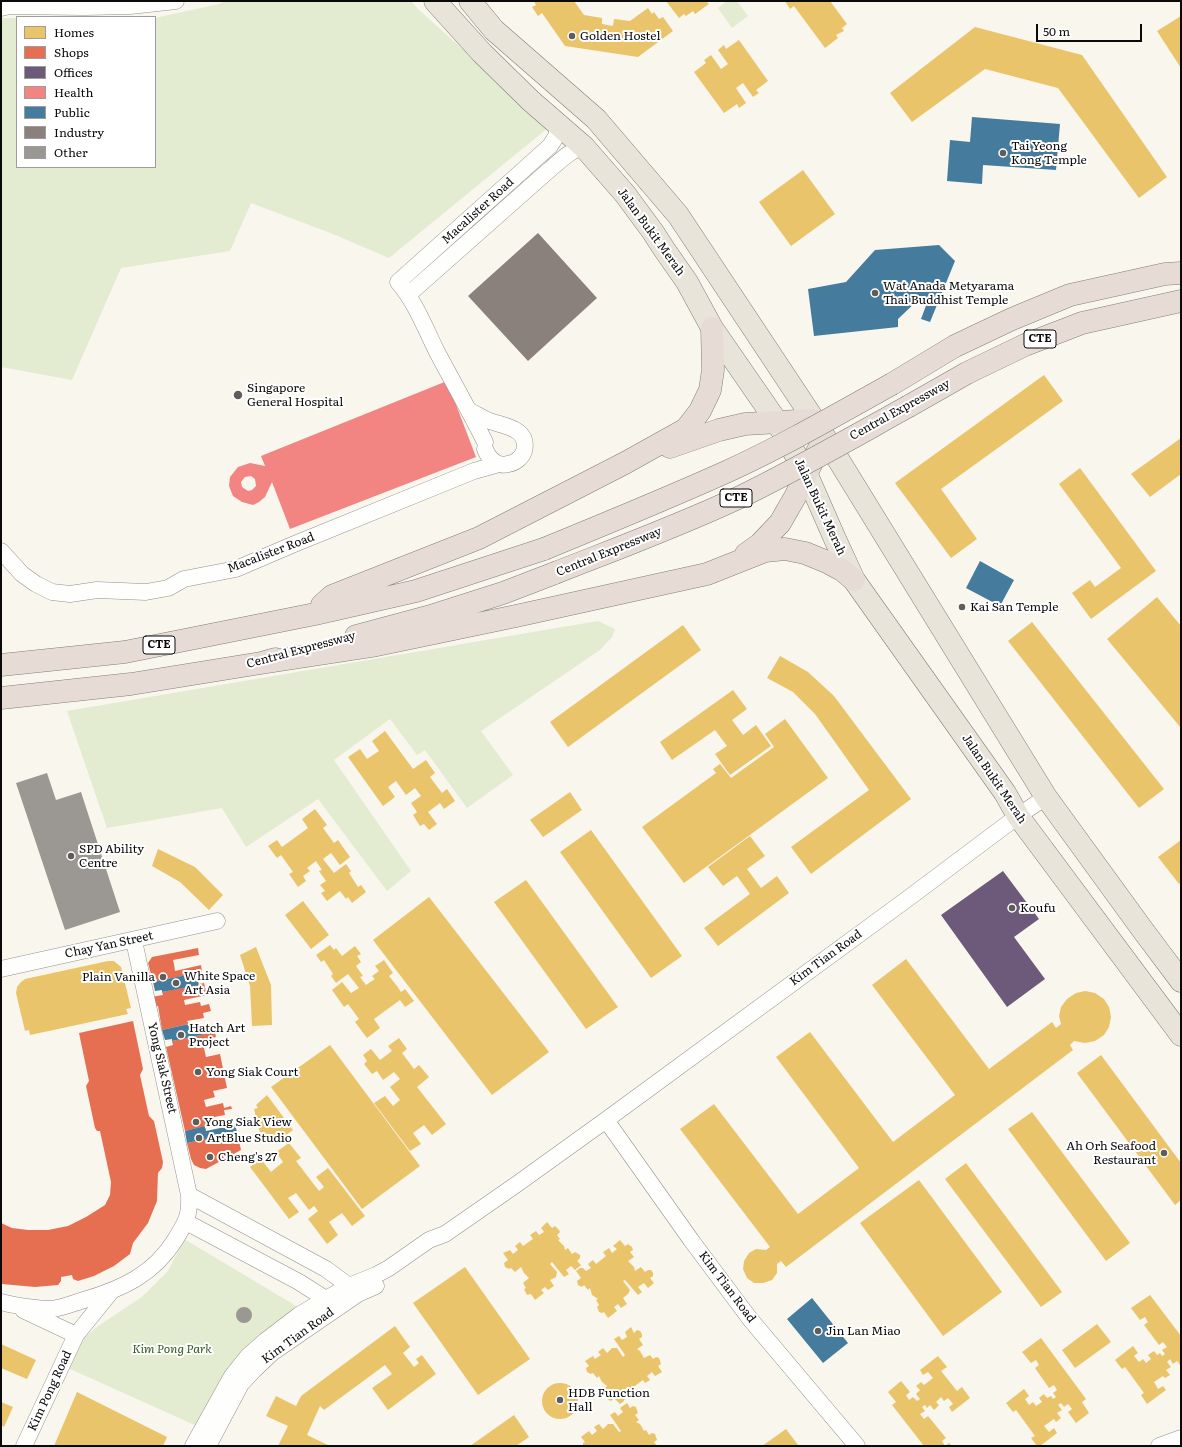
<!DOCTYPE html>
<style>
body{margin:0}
#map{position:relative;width:1182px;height:1447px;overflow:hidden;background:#f9f6ee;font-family:Literata,serif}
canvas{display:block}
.frame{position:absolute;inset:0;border:2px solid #0a0a0a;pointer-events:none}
.legend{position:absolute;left:16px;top:16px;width:140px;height:152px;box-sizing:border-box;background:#fff;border:1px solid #9d9d9d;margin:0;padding:5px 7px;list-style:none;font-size:12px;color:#0a0a0a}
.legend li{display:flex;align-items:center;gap:8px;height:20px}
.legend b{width:20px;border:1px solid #9d9d9d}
.scale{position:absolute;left:1036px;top:24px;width:106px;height:18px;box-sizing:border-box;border:2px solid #0a0a0a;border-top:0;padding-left:5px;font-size:12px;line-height:14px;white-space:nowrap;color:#0a0a0a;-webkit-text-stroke:3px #fff;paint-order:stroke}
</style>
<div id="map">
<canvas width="1182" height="1447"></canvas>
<div class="frame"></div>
<ul class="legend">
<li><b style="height:11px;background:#e9c46a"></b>Homes</li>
<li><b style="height:11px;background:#e76f51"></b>Shops</li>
<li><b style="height:11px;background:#6d597a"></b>Offices</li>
<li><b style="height:11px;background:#f28482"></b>Health</li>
<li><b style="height:11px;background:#457b9d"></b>Public</li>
<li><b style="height:11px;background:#8a817c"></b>Industry</li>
<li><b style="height:11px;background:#9b9894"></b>Other</li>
</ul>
<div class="scale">50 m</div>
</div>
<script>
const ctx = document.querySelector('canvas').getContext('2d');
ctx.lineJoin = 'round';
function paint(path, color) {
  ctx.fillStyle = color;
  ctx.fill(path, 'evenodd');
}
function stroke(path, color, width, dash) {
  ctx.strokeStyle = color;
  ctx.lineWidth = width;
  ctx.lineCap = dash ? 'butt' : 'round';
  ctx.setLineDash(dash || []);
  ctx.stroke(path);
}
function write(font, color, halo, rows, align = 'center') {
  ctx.font = font + ' Literata,serif';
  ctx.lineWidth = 4;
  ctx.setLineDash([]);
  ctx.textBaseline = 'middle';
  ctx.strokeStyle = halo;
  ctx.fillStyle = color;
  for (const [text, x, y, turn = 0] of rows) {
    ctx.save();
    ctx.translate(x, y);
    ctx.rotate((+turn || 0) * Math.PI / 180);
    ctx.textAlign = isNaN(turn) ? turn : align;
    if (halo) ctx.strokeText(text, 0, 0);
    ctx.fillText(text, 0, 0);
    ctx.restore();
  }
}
paint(new Path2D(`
 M225 1H411L418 9 549 127 389 258 333 234 251 203 230 251 121 268 72 380 1 367V18H17V167H155V18L219 4Z
 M727 1H737L748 16 732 28 718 8Z
 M598 621 615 629 612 637 600 650 481 731 513 775 467 808 425 750 417 755 390 719 334 760 411 871 387 891 318 799 246 847 222 808 107 828 67 711Z
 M184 1239 298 1307 249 1345 199 1427 68 1368 81 1340 98 1326 142 1297 168 1271Z`), '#e3ebd0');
paint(new Path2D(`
 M534 1H574L584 15 602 18V24L613 26 614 19 630 21 648 8 652 14 654 12 659 19 663 17 673 31 638 57 565 46 542 13 538 16 532 7 536 5Z
 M666 1H706L709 4 695 14 693 11 686 16 684 14 679 18Z
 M785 1H830L847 24 842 28 844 31 836 35 838 38 825 48 794 6 790 9Z
 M1181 16V68L1157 31Z
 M975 27 1082 55 1167 177 1139 198 1058 88 985 69 912 122 890 93Z
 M739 40 768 81 756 90 759 93 753 97 743 83 736 88 746 103 739 108 737 104 724 113 694 72 706 63 704 60 711 55 721 69 728 64 718 50 724 45 726 49Z
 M803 170 835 214 791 246 759 202Z
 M1044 375 1063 401 941 489 977 539 951 558 895 483Z
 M1181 438V474L1150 497 1131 474Z
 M1080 468 1156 571 1091 619 1072 593 1090 580 1095 587 1121 568 1059 484Z
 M1157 597 1181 626V728L1107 639Z
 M1032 622 1164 789 1139 808 1008 641Z
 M683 625 701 650 568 747 550 722Z
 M780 656 808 672 834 696 911 799 811 874 791 847 869 790 815 714 793 692 767 678Z
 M733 690 747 709 732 720 743 735 756 725 771 746 730 775 715 754 727 746 715 730 672 760 660 742Z
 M785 719 828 778 684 883 642 827 716 773 713 769 720 764 731 778 774 747 765 734Z
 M385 731 413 769 426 760 435 773 430 777 442 793 447 789 455 801 444 809 440 803 428 812 437 824 429 830 424 824 420 826 413 815 417 812 411 803 421 796 415 788 406 795 396 781 388 787 395 797 383 806 348 757 360 749 367 759 379 751 372 741Z
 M570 792 582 810 543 837 530 820Z
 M315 809 327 825 323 828 334 843 338 840 350 857 340 865 331 853 323 859 334 873 346 864 351 871 349 873 358 887 361 885 366 892 352 903 348 897 346 899 340 891 327 901 321 893 325 891 320 885 326 881 319 871 322 870 316 861 307 868 310 871 303 876 306 881 298 887 289 874 293 872 281 855 277 858 268 846 277 840 282 847 308 828 302 819Z
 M591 830 682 956 651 978 560 852Z
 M750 836 765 856 747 869 761 888 777 876 789 893 718 946 704 928 750 894 737 876 723 886 708 867Z
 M1181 840V883L1179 884 1158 857Z
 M158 849 195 867 223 895 209 910 180 882 152 866Z
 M526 880 618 1007 586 1029 494 902Z
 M429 897 549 1052 492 1095 373 940Z
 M303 901 329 935 311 949 285 915Z
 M330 945 334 950 336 948 342 956 355 946 361 954 357 956 361 962 356 966 363 976 360 977 366 985 375 979 372 976 379 971 375 966 384 960 393 973 389 976 397 986 401 992 405 989 414 1001 405 1007 400 1000 374 1019 380 1028 367 1038 355 1022 359 1019 348 1004 344 1007 332 990 342 982 351 993 359 988 348 974 336 983 331 976 333 974 324 960 321 962 316 955Z
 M256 947 271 985 272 1025 252 1026 250 986 240 955Z
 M906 959 989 1069 1052 1022 1056 1028 1061 1024 1059 1016 1061 1007 1067 999 1076 993 1085 991 1095 993 1104 999 1109 1007 1111 1017 1109 1027 1104 1035 1095 1041 1085 1043 1074 1041 1070 1045 1073 1050 786 1267 781 1261 777 1264V1273L772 1280 763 1283H754L747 1278 743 1269 744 1261 749 1253 756 1249 766 1250 770 1247 680 1129 714 1104 798 1214 859 1168 776 1057 810 1032 893 1142 955 1095 872 985Z
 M108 961H114L121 967 131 1008 126 1009 128 1014 30 1035 29 1030 25 1031 16 993 17 987 21 982 25 979Z
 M399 1038 407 1049 402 1053 414 1069 419 1065 429 1077 417 1087 446 1124 432 1135 424 1125 413 1133 421 1144 410 1151 374 1103 385 1096 393 1106 400 1100 390 1087 400 1079 394 1072 383 1080 377 1071 372 1074 364 1064 367 1061 363 1055 371 1049 380 1060 392 1051 388 1046Z
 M330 1045 420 1166 362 1209 271 1087Z
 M1101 1055 1181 1163V1200L1175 1205 1077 1073Z
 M267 1095 293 1130 275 1143 272 1139 262 1141 254 1109 258 1108 256 1105Z
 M1032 1112 1130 1243 1106 1261 1008 1129Z
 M289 1143 301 1158 296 1161 319 1191 324 1187 316 1177 328 1168 365 1216 352 1226 342 1213 329 1222 338 1235 327 1244 308 1219 318 1211 314 1206 309 1210 296 1193 288 1198 299 1212 289 1219 250 1167 261 1159 271 1172 283 1162 276 1152Z
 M966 1163 1062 1292 1041 1307 945 1179Z
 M919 1180 1002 1292 943 1336 860 1223Z
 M547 1222 552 1228 555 1226 559 1230 560 1232 557 1235 560 1239 558 1240 564 1246 565 1250 568 1248 572 1254 575 1252 580 1255V1258L577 1261 581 1265 575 1270 571 1266 566 1270 569 1274 564 1277 552 1262 550 1264 557 1272 556 1277 550 1280 554 1286 548 1290 545 1287 541 1290 544 1293 535 1300 531 1294 527 1295 524 1289 526 1288 523 1283 529 1278 524 1273 521 1267 515 1272 511 1268 509 1269 505 1267 504 1263 508 1260 503 1253 510 1250 513 1254 518 1250 515 1246 520 1242 523 1246 533 1239 530 1235 536 1231 539 1235 544 1232 541 1228Z
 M620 1240 625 1246 628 1244 632 1247 633 1250 630 1252 634 1257 628 1261 634 1267 635 1271 641 1267 645 1272 648 1270H651L653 1273V1276L650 1278 654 1283 648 1288 644 1283 638 1287 642 1292 638 1295 625 1280 623 1281 630 1290 628 1294 623 1298 627 1304 621 1308 618 1304 614 1307 617 1311 608 1318 604 1312 602 1313 599 1312 597 1307 599 1305 596 1300 598 1299 592 1295 590 1288 588 1290 584 1285 582 1287 578 1285 577 1281 581 1278 576 1271 580 1268H583L586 1271 591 1268 588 1264 593 1260 596 1264 606 1256 603 1252 609 1248 612 1253 617 1249 613 1246Z
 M465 1267 530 1359 478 1395 413 1303Z
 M1150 1295 1181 1336V1366L1177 1361 1173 1364 1170 1359 1167 1362 1171 1367 1166 1370 1170 1375 1165 1378 1163 1376 1154 1382 1158 1389 1163 1386 1166 1390 1147 1404 1141 1395 1144 1393 1125 1367 1122 1369 1115 1360 1133 1346 1138 1353 1134 1356 1139 1362 1143 1359 1146 1363 1151 1359 1148 1355 1154 1351 1157 1355 1160 1353 1162 1356 1165 1354 1162 1350 1167 1347 1163 1342 1159 1345 1144 1325 1148 1322 1145 1317 1140 1320 1131 1308Z
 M1097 1324 1111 1342 1075 1368 1062 1350Z
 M395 1326 410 1347 403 1353 414 1367 419 1363 416 1359 422 1355 436 1374 388 1410 372 1388 392 1374 385 1365 324 1410 320 1406 307 1435 330 1446H278L288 1426 266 1416 276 1396 296 1406 301 1396Z
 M631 1327 634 1333 637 1330 640 1331 642 1334V1337L639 1339 643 1345 637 1349 640 1351 644 1358 650 1355 653 1359 656 1357 659 1358 661 1364 658 1366 662 1372 655 1376 652 1372 647 1376 650 1380 645 1383 643 1380 632 1388 635 1392 630 1395 627 1391 622 1395 625 1399 623 1402 620 1404 614 1398 611 1401 607 1399 606 1395 608 1393 605 1388 607 1386 602 1382 599 1376 597 1378 593 1373 591 1374 587 1372 586 1368 589 1366 585 1361 593 1356 595 1359 601 1355 598 1352 603 1348 607 1353 612 1348H617L623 1357 625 1355 614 1339 619 1336 622 1340 627 1337 625 1332Z
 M1041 1338 1086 1399 1082 1402 1089 1413 1076 1423 1068 1412 1072 1409 1068 1404 1064 1407 1061 1403 1058 1405 1062 1410 1057 1413 1061 1418 1056 1422 1054 1419 1044 1426 1049 1432 1054 1428 1057 1433 1040 1446H1037L1031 1438 1035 1436 1016 1410 1013 1412 1006 1403 1024 1389 1029 1396 1025 1399 1029 1405 1033 1402 1036 1406 1042 1402 1039 1398 1044 1394 1047 1398 1051 1396 1053 1399 1056 1397 1053 1393 1057 1390 1054 1385 1049 1388 1035 1368 1039 1365 1036 1360 1031 1363 1022 1352Z
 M1 1344 36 1360 27 1379 1 1368Z
 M938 1356 947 1367 941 1371 957 1391 962 1387 970 1398 952 1412 949 1407 953 1404 948 1398 944 1401 941 1397 936 1402 939 1405 934 1410 930 1405 927 1408 925 1405 922 1407 925 1411 920 1414 924 1419 928 1416 946 1438 942 1441 945 1446 949 1443 952 1446H924L892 1405 896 1402 888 1392 901 1381 910 1392 906 1395 909 1400 913 1397 917 1401 920 1399 916 1394 920 1390 916 1386 921 1382 924 1385 933 1378 928 1372 923 1375 920 1370Z
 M542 1401a18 18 0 1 1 36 0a18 18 0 1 1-36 0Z
 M77 1392 167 1437 163 1446H54Z
 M1 1402 13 1407 4 1427 1 1425Z
 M627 1403 630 1408 633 1406 636 1407 638 1413 635 1415 639 1420 636 1422 640 1424 644 1431 646 1430 649 1435 652 1433 655 1434 657 1440 654 1442 657 1446H583V1443L585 1442 581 1437 589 1431 592 1435 597 1431 594 1427 599 1424 603 1429 608 1424H613L619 1432 621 1431 610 1415 615 1412 618 1416 623 1412 620 1408Z
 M514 1415 529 1437 516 1446H470Z
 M786 1429 798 1445 762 1446Z`), '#e9c46a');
paint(new Path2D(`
 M198 948 199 955 173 960 174 964 175 971 201 965 202 972 153 982 148 963 152 957Z
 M204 983 207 995 184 1000 185 1005 200 1002 201 1006 209 1004 211 1011 203 1013 204 1018 187 1021 189 1024 162 1030 158 1006 153 1007 151 997 163 995 162 992Z
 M133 1021 143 1069 140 1075 149 1116 154 1121 163 1162 162 1168 158 1173 157 1201 148 1223 133 1243 130 1254 114 1266 94 1276 78 1281 73 1279 72 1275 61 1277V1281L58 1285 35 1287 2 1284 1 1283V1223L12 1228 28 1230H48L68 1226 86 1217 105 1205 110 1195 111 1182 100 1131H97L95 1128 86 1086 89 1081 79 1033Z
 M215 1032 216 1037 208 1039 210 1047 204 1048 206 1057 220 1054 227 1088 213 1091 215 1097 204 1100 206 1107 223 1103 224 1108 231 1106 232 1109 224 1110 225 1115 209 1118 211 1125 185 1131 166 1047 173 1045 172 1041Z
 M237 1132 241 1150 206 1169 200 1168 194 1165 191 1159 187 1143Z`), '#e76f51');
paint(new Path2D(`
 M1003 871 1039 919 1014 937 1045 979 1007 1007 941 915Z`), '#6d597a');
paint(new Path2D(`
 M447 381 476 457 290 529 272 482 265 497 259 502 253 505 242 502 233 496 229 486 230 477 238 467 250 463 265 466 261 456ZM251 476 255 479 256 486 252 490 248 491 242 487 241 482 245 477Z`), '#f28482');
paint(new Path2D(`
 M972 117 1060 124 1056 170 983 165 982 184 947 181 950 140 970 142Z
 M939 245 955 261 930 322 921 319 927 303 918 300 898 319V327L814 336 808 289 846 282 875 250Z
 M980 561 1014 580 1000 606 966 588Z
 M196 973 199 985 162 992V990L155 991 153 982Z
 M189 1024 190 1031 205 1028 206 1031 214 1029 215 1032 172 1041V1039L165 1040 162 1030Z
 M235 1125 237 1132 187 1143 185 1131 205 1126 206 1131Z
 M812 1298 848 1343 823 1363 787 1319Z`), '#457b9d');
paint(new Path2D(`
 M538 233 597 298 528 361 468 296Z`), '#8a817c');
paint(new Path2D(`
 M47 773 56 800 81 792 120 912 65 930 16 783Z
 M236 1315a8 8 0 1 1 16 0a8 8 0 1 1-16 0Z`), '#9b9894');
const minor = new Path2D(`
 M1 8 10 6 84 7 130 6 176 1
 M409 294 548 171C559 162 570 150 584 147
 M470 411C476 414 481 417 487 420 501 426 530 427 524 451 522 458 515 463 508 464 497 467 489 459 485 449
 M485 442C470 412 453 382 437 352 425 328 416 303 398 282L550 146 557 135V123
 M1 551 22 574 36 584 52 592 70 594 97 590 146 592 168 588 184 579 236 569 292 545 474 471 499 464
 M1 969 217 921
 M606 1120 691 1240 750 1319 857 1446
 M189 1195 326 1269 349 1286 355 1292
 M186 1222 299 1282 332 1303
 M1 1302C15 1306 38 1309 52 1309 62 1308 74 1303 84 1300 122 1289 154 1274 175 1240 186 1222 190 1216 189 1195L134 941
 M23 1310 76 1335
 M24 1446 76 1335 110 1293
 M193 1446 232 1376 248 1356 265 1341 299 1315 326 1299 349 1286 376 1275 389 1268 429 1240 445 1234 517 1184 606 1120 910 897 1018 816 1046 797
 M208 1446 241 1384 254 1370 272 1353 358 1294 376 1286
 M1159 1446 1181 1438`);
const primary = new Path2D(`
 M435 1 482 53 531 101 584 147 625 194 653 232 664 249 687 282 712 328 777 422 806 473 835 539 854 580 1005 793 1018 816 1181 1035
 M470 1 494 30 596 119 678 215 814 420 1046 797 1142 929 1181 981`);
const motorway = new Path2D(`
 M892 384 955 346 1012 319 1070 295 1165 274 1181 273
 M909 406 967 373 1025 345 1082 323 1181 301
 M670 447 719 430 745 424 814 420
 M746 554 760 544 780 523 795 497 824 438
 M322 605 332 596 479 538 625 463 686 429 700 411 710 390 713 370 712 328
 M356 636 434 615 503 593 555 573
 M261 663 372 646 516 616 707 574 765 551 785 549 805 553 827 562 842 570 854 580
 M1 665 125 652 315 614 416 591 544 549
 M1 698 131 684 261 663 275 659`);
stroke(minor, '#92908d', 17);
stroke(primary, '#7f7e7a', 23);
stroke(motorway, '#7f7e7a', 23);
stroke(minor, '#fefefc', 16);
stroke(primary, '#e9e4d9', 22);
stroke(motorway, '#e6dcd5', 22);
const motorwayBridge = new Path2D(`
 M544 549C605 524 666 499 726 472 783 446 838 414 892 384
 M555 573C616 549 678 526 738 498 796 470 853 437 909 406`);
stroke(motorwayBridge, '#7f7e7a', 23, []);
stroke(motorwayBridge, '#e6dcd5', 22);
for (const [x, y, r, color] of [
 [572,36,4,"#5e5d5a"],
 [1003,153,4,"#5e5d5a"],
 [875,293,4,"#5e5d5a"],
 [238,395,5,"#5e5d5a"],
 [962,607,4,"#5e5d5a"],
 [71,856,4,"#5e5d5a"],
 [1012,908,4,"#5e5d5a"],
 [163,977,4,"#5e5d5a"],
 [176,983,4,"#5e5d5a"],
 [181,1035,4,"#5e5d5a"],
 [198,1072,4,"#5e5d5a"],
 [196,1122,4,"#5e5d5a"],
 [199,1138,4,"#5e5d5a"],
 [1164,1153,4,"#5e5d5a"],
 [210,1157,4,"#5e5d5a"],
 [818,1331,4,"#5e5d5a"],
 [560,1400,4,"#5e5d5a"]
]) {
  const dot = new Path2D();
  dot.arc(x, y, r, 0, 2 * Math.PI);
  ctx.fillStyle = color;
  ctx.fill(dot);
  stroke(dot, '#fff', 1.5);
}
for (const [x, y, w] of [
 [1040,339,32],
 [736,498,32],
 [159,645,32]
]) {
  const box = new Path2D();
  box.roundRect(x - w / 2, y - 9, w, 18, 3);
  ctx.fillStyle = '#fff';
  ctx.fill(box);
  stroke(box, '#0a0a0a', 1);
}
write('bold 11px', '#0a0a0a', null, [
 ["CTE",1040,339],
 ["CTE",736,498],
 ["CTE",159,645]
]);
write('12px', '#0a0a0a', '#fff', [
 ["Golden Hostel",580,36],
 ["Tai Yeong",1011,146],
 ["Kong Temple",1011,160],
 ["Wat Anada Metyarama",883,286],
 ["Thai Buddhist Temple",883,300],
 ["Singapore",247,388],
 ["General Hospital",247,402],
 ["Kai San Temple",970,607],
 ["SPD Ability",79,849],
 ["Centre",79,863],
 ["Koufu",1020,908],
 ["White Space",184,976],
 ["Art Asia",184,990],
 ["Plain Vanilla",155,977,"right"],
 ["Hatch Art",189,1028],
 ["Project",189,1042],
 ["Yong Siak Court",206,1072],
 ["Yong Siak View",204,1122],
 ["ArtBlue Studio",207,1138],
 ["Ah Orh Seafood",1156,1146,"right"],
 ["Restaurant",1156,1160,"right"],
 ["Cheng's 27",218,1157],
 ["Jin Lan Miao",826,1331],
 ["HDB Function",568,1393],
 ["Hall",568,1407]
], 'left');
write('12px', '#0a0a0a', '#fff', [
 ["Macalister Road",478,211,-42],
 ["Jalan Bukit Merah",651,232,54],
 ["Central Expressway",900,410,-29],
 ["Jalan Bukit Merah",820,507,65],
 ["Central Expressway",609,552,-22],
 ["Macalister Road",271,553,-21],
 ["Central Expressway",301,650,-15],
 ["Jalan Bukit Merah",994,779,56],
 ["Chay Yan Street",109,945,-12],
 ["Kim Tian Road",826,958,-36],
 ["Yong Siak Street",162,1068,77],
 ["Kim Tian Road",727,1287,53],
 ["Kim Tian Road",298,1336,-36],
 ["Kim Pong Road",50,1391,-65]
]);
write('italic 12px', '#325923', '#fff', [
 ["Kim Pong Park",172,1349]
]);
</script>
